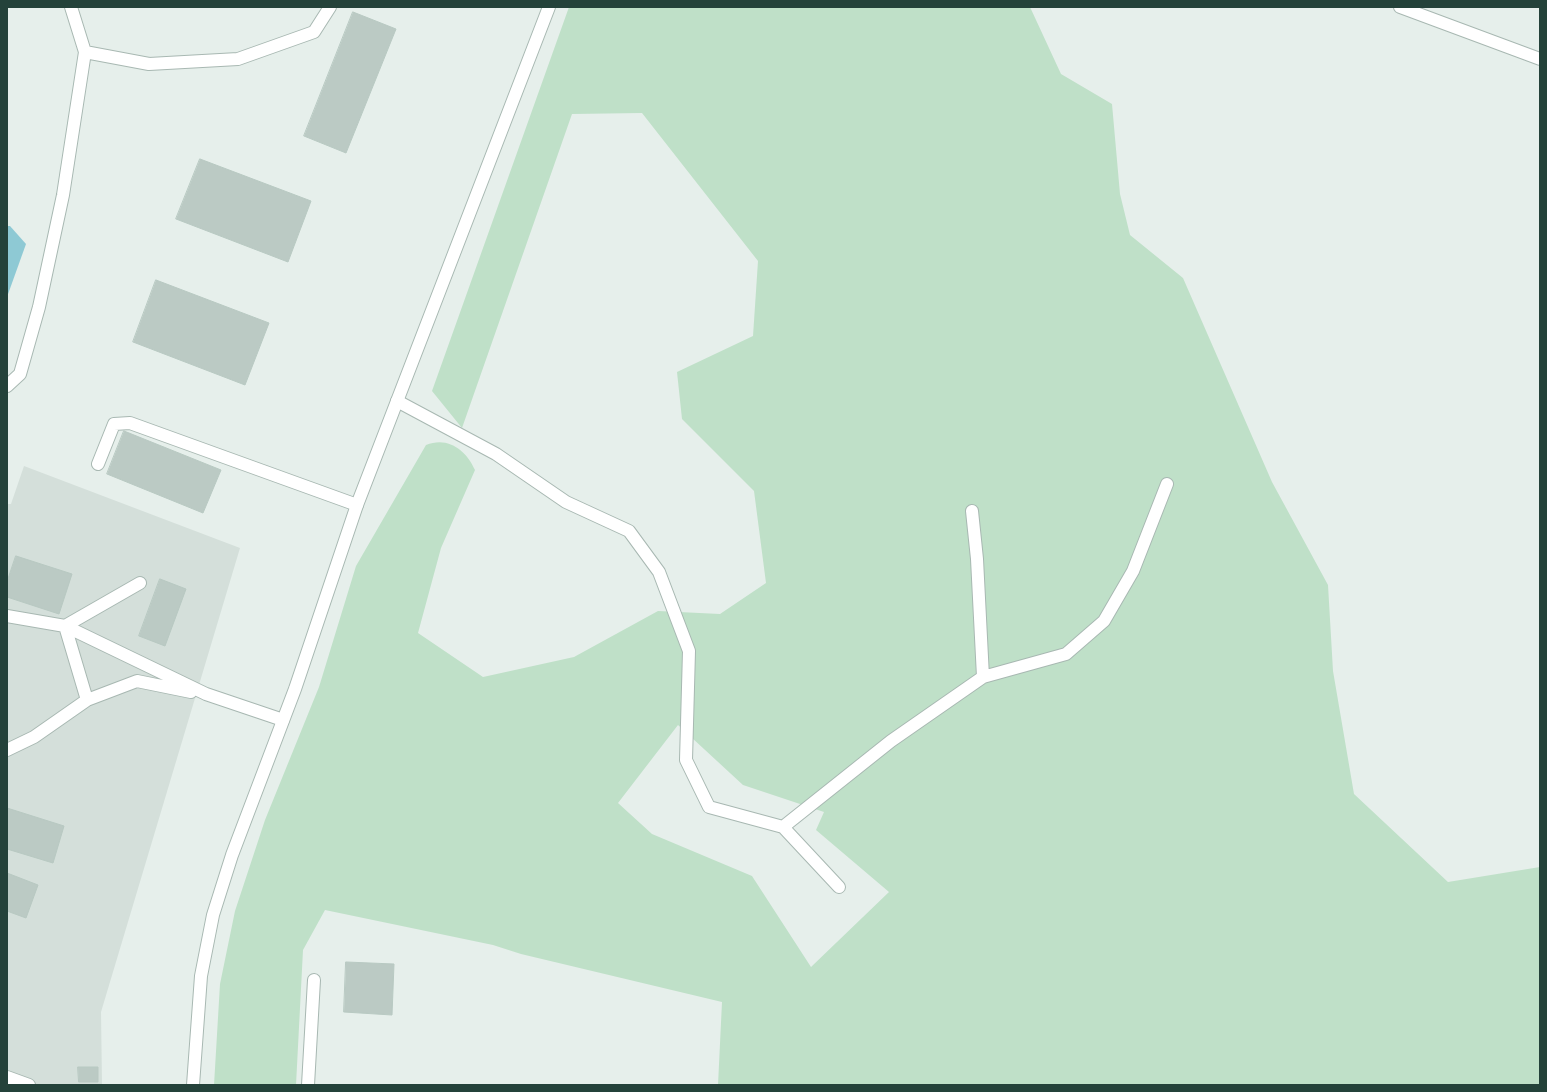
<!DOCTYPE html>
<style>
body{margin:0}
#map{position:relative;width:1547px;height:1092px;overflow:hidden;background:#e6efeb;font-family:"DM Sans",sans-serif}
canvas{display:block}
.frame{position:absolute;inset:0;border:8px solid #24423a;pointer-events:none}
</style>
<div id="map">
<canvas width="1547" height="1092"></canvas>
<div class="frame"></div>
</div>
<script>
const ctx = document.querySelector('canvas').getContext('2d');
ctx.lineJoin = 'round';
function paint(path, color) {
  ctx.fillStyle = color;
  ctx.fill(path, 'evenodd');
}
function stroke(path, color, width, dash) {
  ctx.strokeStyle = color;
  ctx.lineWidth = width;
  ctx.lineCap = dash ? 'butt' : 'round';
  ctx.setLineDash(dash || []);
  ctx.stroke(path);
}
paint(new Path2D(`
 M24 466 240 548 101 1012 102 1085H7V504H11Z`), '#d4dfda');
paint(new Path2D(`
 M569 7H1030L1061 74 1112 104 1120 194 1130 235 1183 278 1272 482 1328 585 1333 671 1354 794 1448 882 1540 867V1085H718L722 1002 521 954 493 945 325 910 303 950 296 1085H214L220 984 235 911 265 820 319 687 356 566 426 445C448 436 466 450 475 470L441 548 418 633 483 677 574 657 658 611 720 614 766 583 754 491 682 419 677 372 753 336 758 261 642 113 572 114 462 428 432 391ZM678 725 743 785 824 812 816 830 889 892 811 967 752 876 652 834 618 803Z`), '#bfe0c8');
paint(new Path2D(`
 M7 226H10L26 244 7 297Z`), '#8ec9d4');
const building = new Path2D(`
 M353 12 396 29 346 153 304 136Z
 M200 159 311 201 288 262 176 219Z
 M156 280 269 323 245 385 133 342Z
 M124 431 221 470 203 513 107 474Z
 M16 556 72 574 59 614 7 597V582Z
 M160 579 186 589 165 646 139 636Z
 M7 808 64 826 53 863 7 849Z
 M7 873 38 885 26 918 7 911Z
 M346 962 394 964 392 1015 344 1012Z
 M78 1067H98V1082H79Z`);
paint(building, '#bbcac4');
stroke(building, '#b8c9c2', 1);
const service = new Path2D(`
 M71 7 85 52 149 64 238 59 314 32 330 7
 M7 386 20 374 39 307 63 195 85 52
 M397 401 496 454 566 502 629 531 659 572 689 651 686 760 709 807 783 827 891 741 983 677 1066 654 1104 621 1133 571 1167 484
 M98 464 114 424 130 423 357 505
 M972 511 977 559 983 677
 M140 583 65 626 206 694 283 720
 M7 616 65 626 87 700
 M7 750 34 737 87 700 137 681 191 692
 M783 827 839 887
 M7 1077 29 1085
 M308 1085 314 980`);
const minor = new Path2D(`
 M1400 7 1540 59
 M193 1085 201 976 213 915 232 855 295 689 357 505 549 7`);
stroke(service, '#a8b8b2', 14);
stroke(minor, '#a8b8b2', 14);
stroke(service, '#fff', 12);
stroke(minor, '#fff', 12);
</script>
